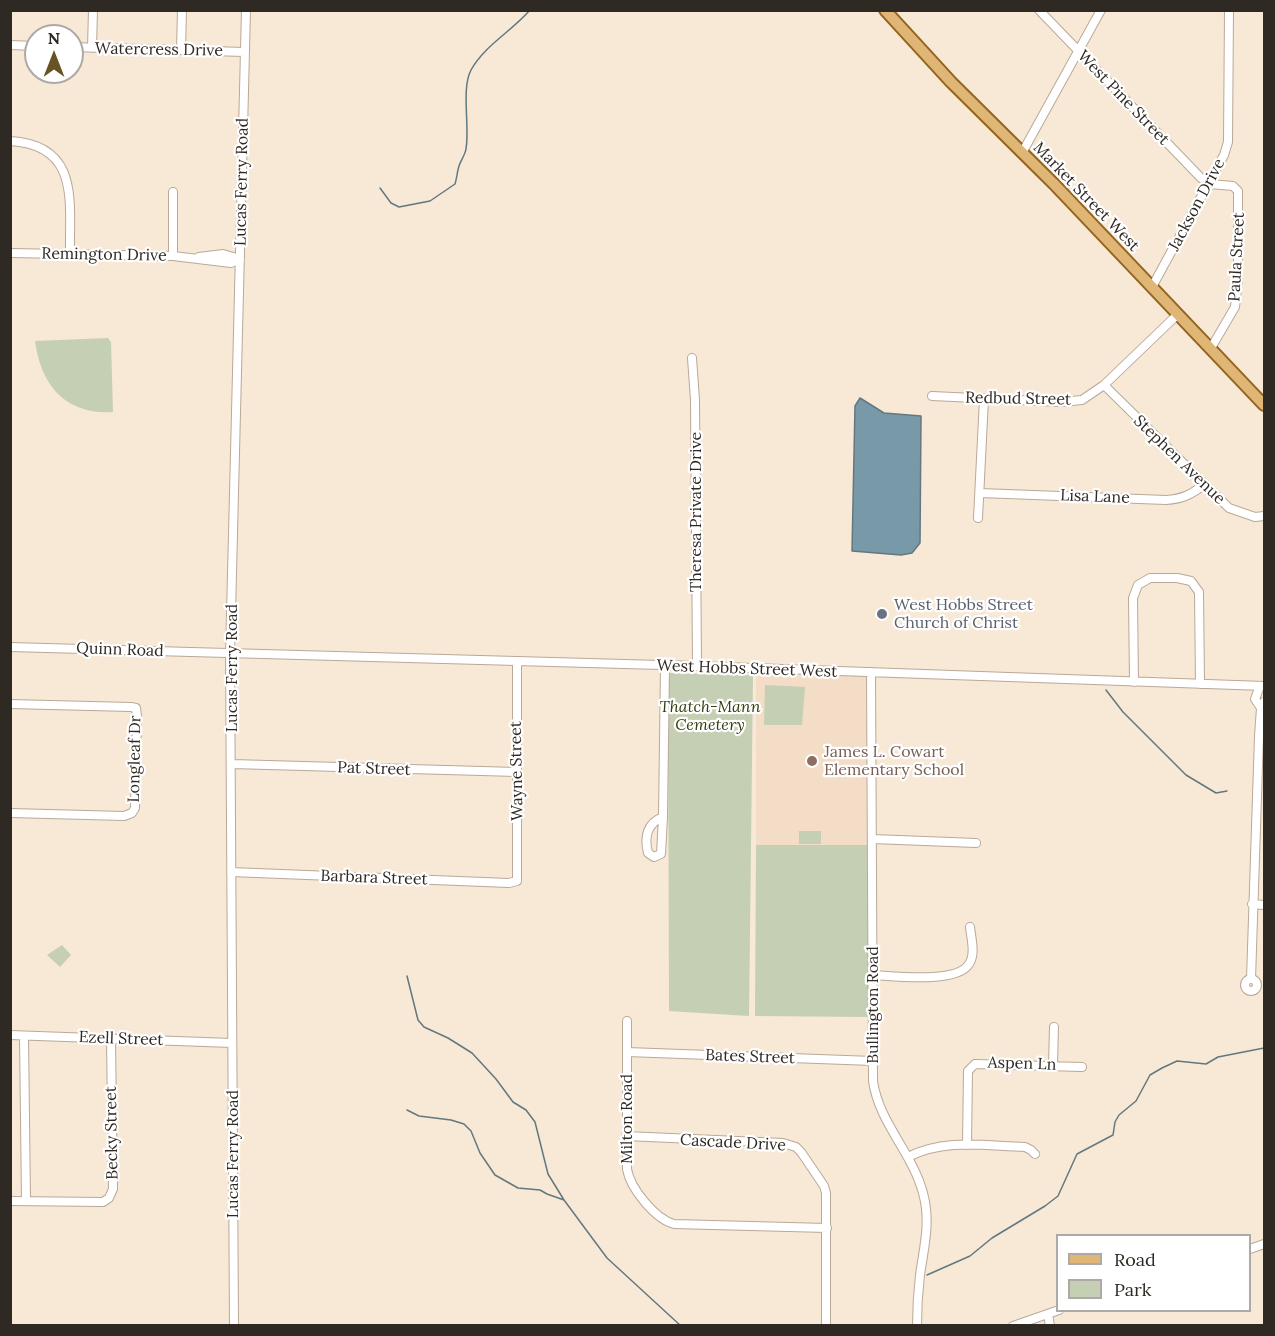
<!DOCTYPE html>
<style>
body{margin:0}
#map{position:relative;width:1275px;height:1336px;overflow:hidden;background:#f8e8d6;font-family:Lora,serif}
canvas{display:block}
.frame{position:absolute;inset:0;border:12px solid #2f2923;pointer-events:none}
.legend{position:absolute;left:1056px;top:1234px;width:195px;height:78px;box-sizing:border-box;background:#fff;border:2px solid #aca9a7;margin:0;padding:8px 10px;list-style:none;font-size:18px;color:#2f2923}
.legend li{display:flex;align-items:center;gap:12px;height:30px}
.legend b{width:30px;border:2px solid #aca9a7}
.north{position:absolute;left:24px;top:24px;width:60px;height:60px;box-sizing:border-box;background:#fff;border:2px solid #aca9a7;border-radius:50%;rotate:0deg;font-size:16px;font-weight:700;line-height:24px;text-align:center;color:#2f2923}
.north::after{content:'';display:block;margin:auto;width:21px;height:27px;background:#685322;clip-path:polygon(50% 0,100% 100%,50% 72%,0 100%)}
</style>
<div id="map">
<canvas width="1275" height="1336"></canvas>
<div class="frame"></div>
<ul class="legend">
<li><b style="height:8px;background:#e0b677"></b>Road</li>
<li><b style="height:16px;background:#c5cfb4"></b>Park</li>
</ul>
<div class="north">N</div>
</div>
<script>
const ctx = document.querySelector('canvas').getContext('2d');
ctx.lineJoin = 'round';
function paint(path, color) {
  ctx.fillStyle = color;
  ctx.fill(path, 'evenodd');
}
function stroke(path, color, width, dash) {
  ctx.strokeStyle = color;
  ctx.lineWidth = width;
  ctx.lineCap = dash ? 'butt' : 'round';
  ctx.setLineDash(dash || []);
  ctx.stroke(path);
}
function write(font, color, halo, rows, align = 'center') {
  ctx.font = font + ' Lora,serif';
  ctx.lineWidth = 4.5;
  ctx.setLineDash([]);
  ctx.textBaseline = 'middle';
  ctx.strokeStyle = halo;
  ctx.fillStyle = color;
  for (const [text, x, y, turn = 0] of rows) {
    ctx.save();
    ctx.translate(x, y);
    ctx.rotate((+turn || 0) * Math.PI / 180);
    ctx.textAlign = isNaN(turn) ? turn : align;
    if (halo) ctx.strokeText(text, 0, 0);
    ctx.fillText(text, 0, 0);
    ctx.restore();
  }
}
paint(new Path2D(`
 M756 675 866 676 868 845H756Z`), '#f3ddc6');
paint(new Path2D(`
 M108 338 111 342 113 412C66 415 41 386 35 341Z
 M668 673 753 675 749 1016 669 1011Z
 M765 685 805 687 802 725H764Z
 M799 831H821V844H799Z
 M756 845H868V1017L755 1016Z
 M62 945 71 955 60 967 47 955Z`), '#c5cfb4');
const water = new Path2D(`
 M860 398 884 413 921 416 920 543 912 553 901 555 852 551 855 406Z`);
paint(water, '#789aa8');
stroke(water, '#627880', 1.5);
stroke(new Path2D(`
 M380 188 391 203 399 207 430 201 455 184C457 178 457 172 459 166 461 160 465 155 466 149 470 127 461 89 471 70 484 46 512 31 530 10
 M1106 690 1123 712 1186 775 1216 793 1227 791
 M407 976 418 1020 424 1027 448 1038 472 1053 496 1079 513 1102 526 1110 535 1122 548 1174 564 1200 607 1258 681 1326
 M407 1110 419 1116 451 1120 464 1124 471 1131 480 1153 495 1175 518 1188 540 1190 547 1194 564 1200
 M927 1275 970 1256 992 1238 1045 1206 1058 1196 1077 1154 1113 1135 1115 1122 1119 1115 1136 1101 1150 1075 1162 1068 1177 1061 1206 1064 1218 1057 1264 1048`), '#627880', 1.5);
const minor = new Path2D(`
 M1039 10 1201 178 1210 184 1233 186 1238 191V279L1235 307 1211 348
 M10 45 36 46
 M72 47 245 52
 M92 48 93 10
 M181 50 182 10
 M10 141C81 145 69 203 70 254
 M1022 153 1101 10
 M10 253 173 256 231 263 240 259
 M173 256V192
 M199 257 223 254 240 259
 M1152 287 1224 155 1228 142 1229 10
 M692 358 695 400 697 666
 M1104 385 1229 508 1255 517 1264 516
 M932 396 1061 402 1082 400 1104 385 1178 314
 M980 493 1166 500C1183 499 1192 494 1205 484
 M978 518 984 399
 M10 647 697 666 1264 686
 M871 672 873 1081C879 1123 912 1152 923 1193 931 1221 924 1247 920 1275 918 1292 917 1309 917 1326
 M1134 682 1133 598 1138 585 1150 578H1177L1191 581 1199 592 1200 684
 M1260 686 1255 699 1261 708
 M10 704 131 707 136 708 137 716 135 808 132 813 124 816 10 813
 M232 764 517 772
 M663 817 665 666
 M663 817 661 854 654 857 648 853C644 837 647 823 663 817Z
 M873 839 976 843
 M231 872 509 883 517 881V661
 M1252 904 1264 905
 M873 975C894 976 957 984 969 964 976 954 971 938 970 927
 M1245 985a6 6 0 1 1 12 0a6 6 0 1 1-12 0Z
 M1251 979 1259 736 1261 708 1264 702
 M627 1021V1169C630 1188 655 1219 674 1224L827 1228
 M10 1035 232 1043
 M24 1036 26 1201
 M627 1052 873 1061
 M1053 1065 1054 1027
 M626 1136 783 1143 796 1147 801 1152 824 1186 826 1193V1326
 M967 1145 968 1071 975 1064 1082 1067
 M908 1157C945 1138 985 1146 1025 1147L1031 1150 1035 1154
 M10 1201 103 1202 109 1198 113 1189 111 1039
 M1250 1249 1264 1244
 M1048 1314 1050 1326
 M234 1326 230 654 246 10
 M1013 1326 1059 1310`);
const major = new Path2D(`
 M885 10 951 82 1054 184 1264 405`);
stroke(minor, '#b9a999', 10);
stroke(major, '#94651f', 14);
stroke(minor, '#fff', 8);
stroke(major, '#e0b677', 10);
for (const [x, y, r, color] of [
 [882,614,6,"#6b7280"],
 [812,761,6,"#8d6e63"]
]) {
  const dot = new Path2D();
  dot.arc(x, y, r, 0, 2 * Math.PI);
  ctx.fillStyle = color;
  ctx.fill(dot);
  stroke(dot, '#fff', 2);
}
write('16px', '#2f2923', '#fff', [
 ["Watercress Drive",159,50,1],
 ["West Pine Street",1123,98,46],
 ["Lucas Ferry Road",242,182,-89],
 ["Market Street West",1086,197,46],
 ["Jackson Drive",1197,205,-62],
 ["Remington Drive",104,255,1],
 ["Paula Street",1237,257,-87],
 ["Redbud Street",1018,399,1],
 ["Stephen Avenue",1179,460,44],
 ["Lisa Lane",1095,497,2],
 ["Theresa Private Drive",696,512,-90],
 ["Quinn Road",120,650,2],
 ["Lucas Ferry Road",232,668,-90],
 ["West Hobbs Street West",747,669,2],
 ["Longleaf Dr",135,759,-89],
 ["Pat Street",374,769,2],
 ["Wayne Street",517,771,-91],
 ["Barbara Street",374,878,2],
 ["Bullington Road",873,1005,-90],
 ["Ezell Street",121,1039,2],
 ["Bates Street",750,1057,2],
 ["Aspen Ln",1022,1064,2],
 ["Milton Road",627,1119,-90],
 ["Becky Street",112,1133,-91],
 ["Cascade Drive",733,1143,3],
 ["Lucas Ferry Road",233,1154,-90]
]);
write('16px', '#5b616d', '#fff', [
 ["West Hobbs Street",894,605],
 ["Church of Christ",894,623]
], 'left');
write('italic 16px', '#323f0f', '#fff', [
 ["Thatch-Mann",710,707],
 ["Cemetery",710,725]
]);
write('16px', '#785e54', '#fff', [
 ["James L. Cowart",824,752],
 ["Elementary School",824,770]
], 'left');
</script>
